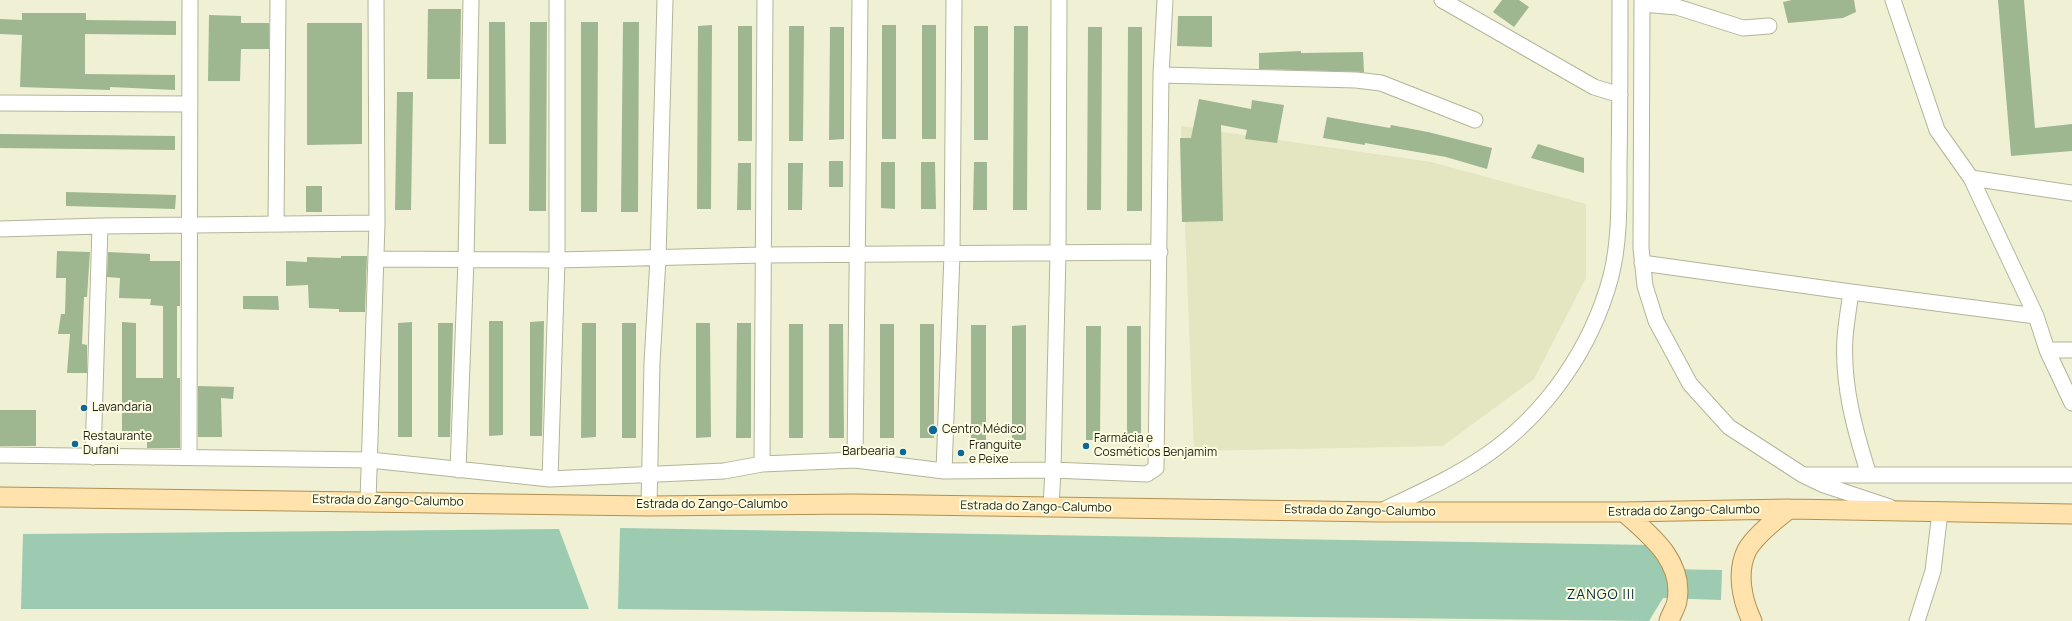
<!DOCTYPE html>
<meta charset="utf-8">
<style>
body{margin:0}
canvas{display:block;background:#f0f0d4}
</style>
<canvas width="2072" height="621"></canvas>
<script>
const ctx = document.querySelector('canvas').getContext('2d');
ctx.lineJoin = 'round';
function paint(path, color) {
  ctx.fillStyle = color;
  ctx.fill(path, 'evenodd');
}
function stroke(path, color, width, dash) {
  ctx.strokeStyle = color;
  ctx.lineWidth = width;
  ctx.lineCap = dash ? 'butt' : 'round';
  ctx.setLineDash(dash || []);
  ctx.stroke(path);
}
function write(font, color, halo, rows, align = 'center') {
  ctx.font = font + ' Manrope,sans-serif';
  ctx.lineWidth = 4;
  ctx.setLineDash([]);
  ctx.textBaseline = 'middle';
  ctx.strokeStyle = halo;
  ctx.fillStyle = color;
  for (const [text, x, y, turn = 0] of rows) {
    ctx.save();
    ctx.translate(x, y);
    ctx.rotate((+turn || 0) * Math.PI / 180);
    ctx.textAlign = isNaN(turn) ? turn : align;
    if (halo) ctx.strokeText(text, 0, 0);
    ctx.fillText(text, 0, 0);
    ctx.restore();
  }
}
paint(new Path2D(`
 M1181 126 1431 162 1586 204V278L1534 379 1443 446 1194 451Z`), '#e4e5c1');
paint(new Path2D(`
 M620 528 1650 545 1664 569 1722 570 1721 600 1663 598 1649 621 618 609Z
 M559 529 589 609H21L23 534Z`), '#9ccbb1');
paint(new Path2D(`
 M1502 0H1519L1529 7 1514 27 1493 12Z
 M1792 0H1854L1856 12 1843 18 1788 23 1783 2Z
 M1998 0H2024L2035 128 2072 124V151L2011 156Z
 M428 9H461L460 79H427Z
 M22 13H86V20L176 21V35L85 34V74L175 75V90L110 87V90L20 87 22 35 0 34V19L22 20Z
 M209 15 241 16V23H269V49H241L240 81H208Z
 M1178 16H1212V47L1177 46Z
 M489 22H505L506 144H489Z
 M530 22H547L546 211H529Z
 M581 22H598L597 212H581Z
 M623 22H639L638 212H621Z
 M307 23H362V144L307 145Z
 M712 25 711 209H697L698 26Z
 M882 25H896V139H882Z
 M922 25H936V139H922Z
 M738 26H752V141H738Z
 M789 26H804L803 141H789Z
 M974 26H988V140H974Z
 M1014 26H1028L1027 210H1013Z
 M830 27H844V139L829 140Z
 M1088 27H1102L1101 210H1087Z
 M1128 27H1142V211H1127Z
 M1301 51V53L1363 52 1364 72 1259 69V53Z
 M397 92H413L411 210H395Z
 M1199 99 1251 109 1252 100 1284 105 1277 143 1245 139 1247 130 1221 125 1223 221 1182 222 1180 138H1191Z
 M1327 117 1390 128 1391 125 1428 132 1492 148 1487 169 1446 157 1365 143V145L1323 138Z
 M0 134 175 136V150L0 148Z
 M1538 144 1584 158V173L1531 158Z
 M829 161H843V187H829Z
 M881 162H895V209L881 208Z
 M921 162H935L936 209H921Z
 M974 162H987V210H973Z
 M738 163H751V210H737Z
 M788 163H803L802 210H788Z
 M306 186H322V212H306Z
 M66 192 176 195 175 209 66 206Z
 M57 251 90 252 87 297H84L82 344 87 345V373H67L70 334H58L61 314H65L66 278H56Z
 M108 252 150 254V261H180V306H177V378H180V448H147V437H122V322L136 323V378H163V306L150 305 151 299 119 298 120 278 107 277Z
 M341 256H367L365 312H339V309L309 308 308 285 286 286V261L307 262V257L341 258Z
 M243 296H278L279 310 243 309Z
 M489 321H503V435L489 436Z
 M544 321 542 436H530V322Z
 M412 322V437H398V323Z
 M438 323H453L450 437H438Z
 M582 323H596V437L581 438Z
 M622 323H636V438H622Z
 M696 323H710L711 437 696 438Z
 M737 323H751V438H736Z
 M789 324H803V438H789Z
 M829 324H843L844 438H829Z
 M880 324H894V438H880Z
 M920 324H934V438H920Z
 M971 325H986V440H971Z
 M1026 325V440H1012V326Z
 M1086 326H1101L1100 440H1086Z
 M1127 326H1141V441L1127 440Z
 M198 386 234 387 233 399 221 398 222 437H198Z
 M0 410H36V446H0Z`), '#9eb790');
const minor = new Path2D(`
 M1442 0 1594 87 1620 95
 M1642 0 1641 248 1645 286 1656 321 1690 384 1729 427 1803 475 1824 485 1890 507
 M1893 0 1937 130 1971 178 2036 316 2047 350 2072 403
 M1642 4 1677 7 1743 28 1769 26
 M1161 75 1356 80 1381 83 1475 120
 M0 103 190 104
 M1971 178 2072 193
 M276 223 278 0
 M100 226 377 223
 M0 229 100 226 93 457
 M376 259 557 260 763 255 1160 252
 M1642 263 1851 292 2036 316
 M1851 292C1849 307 1846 323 1845 338 1842 385 1855 431 1869 475
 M2047 350H2072
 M0 455 370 460 550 479 724 471 762 464 855 460 944 471 1053 470 1147 474 1156 468 1161 75 1165 0
 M189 457 190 0
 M855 460 860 0
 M762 464 765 0
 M458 470 466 260 471 0
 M944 471 952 254 954 0
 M1807 475H2072
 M550 479 557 260V0
 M368 501 377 223 376 0
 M649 506 652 363 658 258 665 0
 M1051 507 1053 470 1058 253 1059 0
 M1381 511C1416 494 1453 478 1485 456 1546 414 1592 348 1611 276 1620 240 1619 202 1619 165 1620 110 1620 55 1620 0
 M1917 621 1933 571 1940 512`);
const major = new Path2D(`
 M0 497 649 506 854 504 1380 512H1624L1789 509 2072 514
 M1624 512C1650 535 1684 561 1677 601 1676 607 1671 615 1669 621
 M1752 621C1742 600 1736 572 1747 550 1755 536 1776 519 1789 509`);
stroke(minor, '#b4b499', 17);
stroke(major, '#b09053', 21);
stroke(minor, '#fff', 15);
stroke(major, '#ffe2ac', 19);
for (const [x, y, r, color] of [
 [84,408,4,"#0d6898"],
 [933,430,5,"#0d6898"],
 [75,444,4,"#0d6898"],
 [1086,446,4,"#0d6898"],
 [903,452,4,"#0d6898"],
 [961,453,4,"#0d6898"]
]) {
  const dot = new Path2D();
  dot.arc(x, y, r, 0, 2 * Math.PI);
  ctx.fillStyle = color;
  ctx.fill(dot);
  stroke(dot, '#fdfee1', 1.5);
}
write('12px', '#1d1d13', '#fdfee1', [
 ["Lavandaria",92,408],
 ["Centro Médico",942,430],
 ["Restaurante",83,437],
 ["Dufani",83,451],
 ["Farmácia e",1094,439],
 ["Cosméticos Benjamim",1094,453],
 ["Franguite",969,446],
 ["e Peixe",969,460],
 ["Barbearia",895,452,"right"]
], 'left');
write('12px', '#1d1d13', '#fdfee1', [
 ["Estrada do Zango-Calumbo",388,501,1],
 ["Estrada do Zango-Calumbo",712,505],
 ["Estrada do Zango-Calumbo",1036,507,1],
 ["Estrada do Zango-Calumbo",1360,511,1],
 ["Estrada do Zango-Calumbo",1684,511,-1]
]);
ctx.letterSpacing = '1px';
write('14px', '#042c43', '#fdfee1', [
 ["ZANGO III",1601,595]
]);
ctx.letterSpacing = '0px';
</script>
